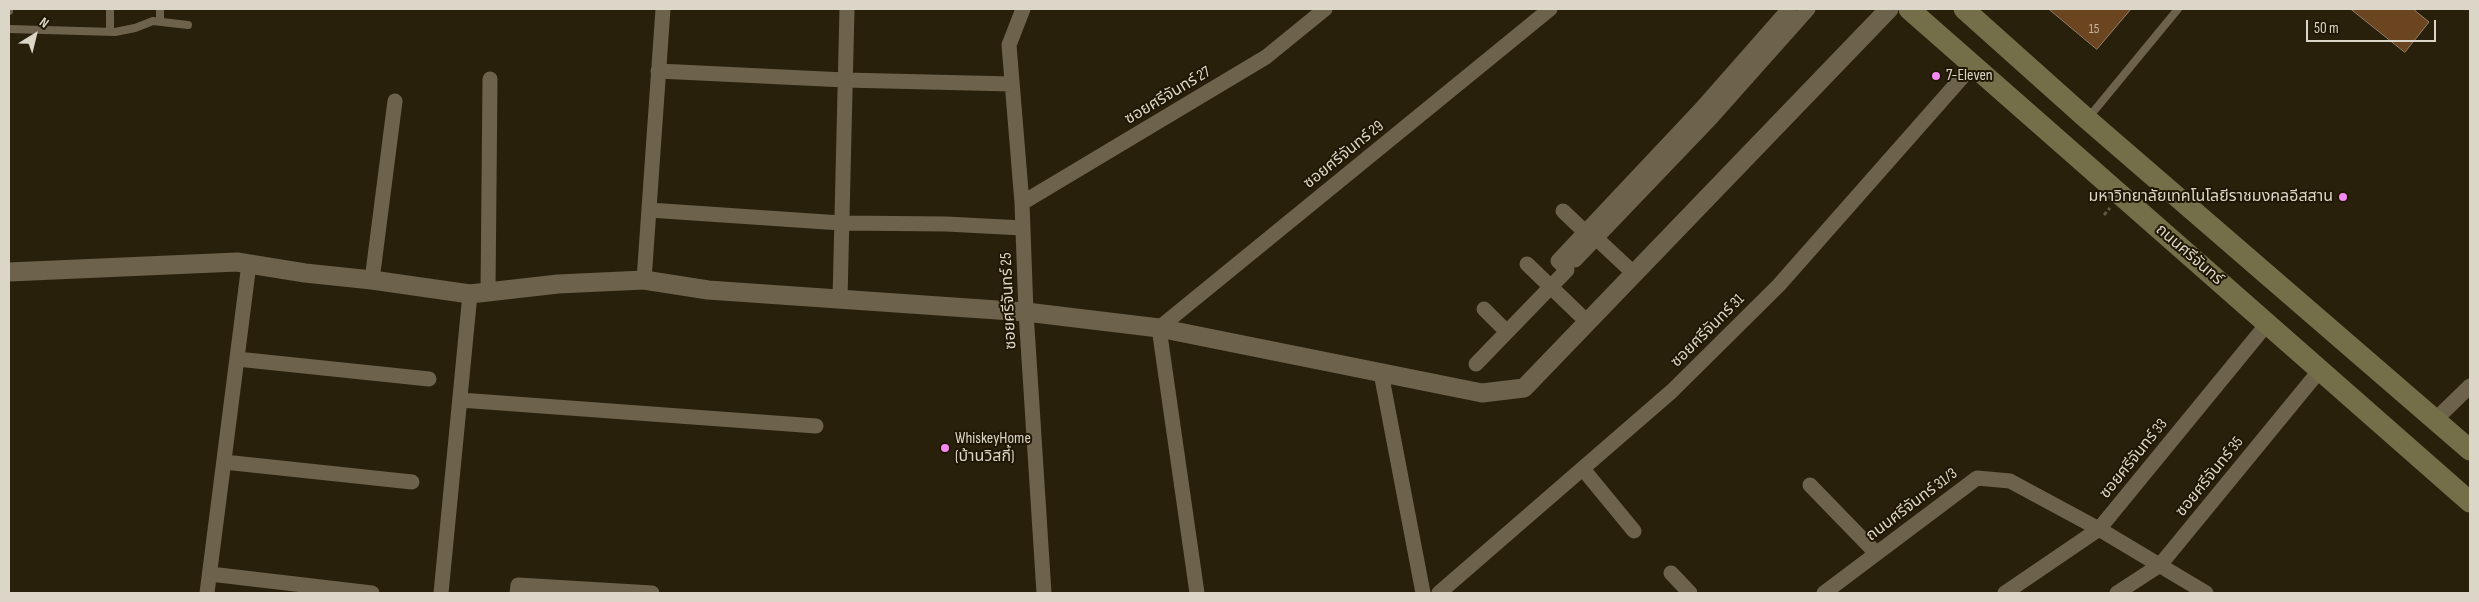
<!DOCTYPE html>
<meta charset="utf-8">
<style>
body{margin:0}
#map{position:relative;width:2479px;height:602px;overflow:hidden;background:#29200c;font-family:"Sofia Sans Condensed",sans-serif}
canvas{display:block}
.frame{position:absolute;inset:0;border:10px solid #dcd6c9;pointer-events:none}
.north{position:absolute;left:10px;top:10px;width:50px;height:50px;-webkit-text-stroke:4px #1f1703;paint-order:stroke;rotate:36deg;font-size:14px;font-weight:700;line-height:20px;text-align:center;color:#dcd6c9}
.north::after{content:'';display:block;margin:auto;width:18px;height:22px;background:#dcd6c9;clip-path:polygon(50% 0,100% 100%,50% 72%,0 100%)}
.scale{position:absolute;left:2306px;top:20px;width:130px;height:22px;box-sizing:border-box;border:2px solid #dcd6c9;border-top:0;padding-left:6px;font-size:15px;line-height:18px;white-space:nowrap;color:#dcd6c9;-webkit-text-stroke:4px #1f1703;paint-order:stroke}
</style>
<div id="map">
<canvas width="2479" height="602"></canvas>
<div class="frame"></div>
<div class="north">N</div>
<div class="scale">50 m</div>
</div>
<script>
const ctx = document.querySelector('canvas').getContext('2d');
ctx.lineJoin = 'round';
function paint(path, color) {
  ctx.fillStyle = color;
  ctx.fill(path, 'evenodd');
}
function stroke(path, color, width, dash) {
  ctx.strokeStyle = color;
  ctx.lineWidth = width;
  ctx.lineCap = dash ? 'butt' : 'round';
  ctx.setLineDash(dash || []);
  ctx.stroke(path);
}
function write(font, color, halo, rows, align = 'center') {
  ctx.font = font + ' "Sofia Sans Condensed","Noto Sans Thai",sans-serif';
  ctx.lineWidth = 4;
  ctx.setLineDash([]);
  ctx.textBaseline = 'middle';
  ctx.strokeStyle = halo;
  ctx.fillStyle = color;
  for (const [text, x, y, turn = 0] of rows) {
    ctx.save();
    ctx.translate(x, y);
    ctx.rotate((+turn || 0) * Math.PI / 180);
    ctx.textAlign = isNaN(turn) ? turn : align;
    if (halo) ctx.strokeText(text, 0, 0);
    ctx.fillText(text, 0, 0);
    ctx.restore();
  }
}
const building = new Path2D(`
 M2049 9H2131L2097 49Z
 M2351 9H2413L2429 22 2405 52Z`);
paint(building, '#6a4520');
stroke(building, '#96816f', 1);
stroke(new Path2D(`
 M2104 215 2110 208`), '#605846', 3, [4, 2.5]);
stroke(new Path2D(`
 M160 9V21
 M9 11V9
 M9 29 115 32 135 28 153 21 188 25
 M110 32V9
 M2089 117 2178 9`), '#6d634c', 8);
stroke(new Path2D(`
 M1023 9 1009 45 1022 203 1026 312 1044 593
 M658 71 845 80 1012 84
 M1022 203 1266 57 1325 9
 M649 210 841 223 946 224 1023 228
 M1563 211 1585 232
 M1596 238 1627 267
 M1575 260 1711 118 1808 9
 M1527 264 1580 315
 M372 280 395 101
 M644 280 663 9
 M488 292 490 79
 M840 299 847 9
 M1484 309 1507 332
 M237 359 429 379
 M1476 364 1567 270 1558 261 1701 109 1789 9
 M1381 373 1423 593
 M460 400 816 426
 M2436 419 2470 386
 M224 462 412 482
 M1583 469 1634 531
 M1810 485 1876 553
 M1671 573 1690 593
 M210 574 372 593
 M207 593 249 264
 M441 593 470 294
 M517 593 518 585 652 593
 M1197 593 1159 328 1550 9
 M1439 593 1672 391 1779 285 1973 65
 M1824 593 1977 478 2010 481 2099 529 2206 593
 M2005 593 2099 529 2267 324
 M2117 593 2160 565 2320 370`), '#6d634c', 15);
stroke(new Path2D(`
 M9 272 237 262 305 273 372 280 470 294 558 284 644 280 708 290 1026 312 1159 328 1482 393 1524 388 1889 9`), '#6d634c', 19);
stroke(new Path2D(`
 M1909 9 2470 502
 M1964 9 2087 119 2470 450`), '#746e49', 21);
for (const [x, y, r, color] of [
 [1936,76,5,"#f489f0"],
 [2343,197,5,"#f489f0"],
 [945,448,5,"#f489f0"]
]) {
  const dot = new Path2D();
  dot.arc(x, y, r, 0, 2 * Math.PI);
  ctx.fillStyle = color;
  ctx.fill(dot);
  stroke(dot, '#1f1703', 2);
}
write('14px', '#c0b29f', null, [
 ["15",2094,29]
]);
write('16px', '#dcd6c9', '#1f1703', [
 ["7-Eleven",1946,76],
 ["มหาวิทยาลัยเทคโนโลยีราชมงคลอีสสาน",2333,197,"right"],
 ["WhiskeyHome",955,439],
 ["(บ้านวิสกี้)",955,457]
], 'left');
write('16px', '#dcd6c9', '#1f1703', [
 ["ซอยศรีจันทร์ 27",1168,96,-31],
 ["ซอยศรีจันทร์ 29",1344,155,-39],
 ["ถนนศรีจันทร์",2189,255,41],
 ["ซอยศรีจันทร์ 25",1009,301,-93],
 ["ซอยศรีจันทร์ 31",1708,331,-45],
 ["ซอยศรีจันทร์ 33",2134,459,-51],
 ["ซอยศรีจันทร์ 35",2210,477,-51],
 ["ถนนศรีจันทร์ 31/3",1912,505,-37]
]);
</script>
